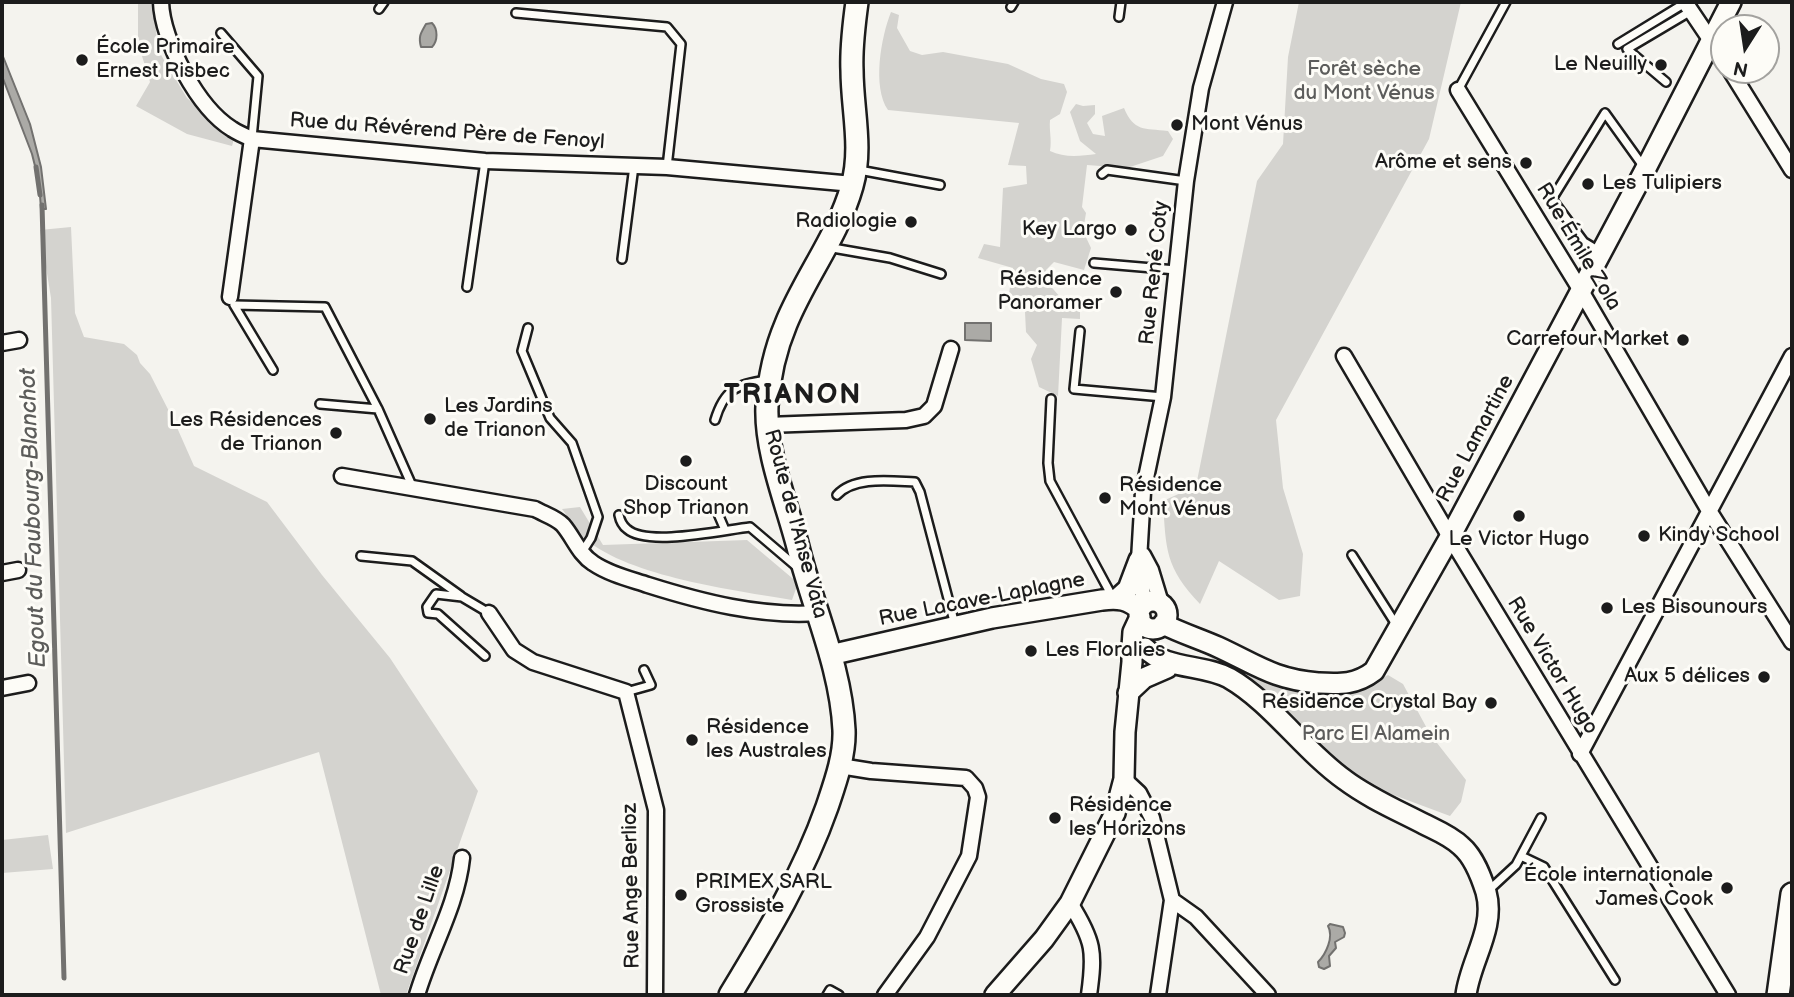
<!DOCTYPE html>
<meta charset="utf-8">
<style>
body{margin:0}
#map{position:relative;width:1794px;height:997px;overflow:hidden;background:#f4f3ee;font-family:"Balsamiq Sans",sans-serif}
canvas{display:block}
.frame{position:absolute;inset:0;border:4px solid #1c1c1c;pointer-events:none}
.north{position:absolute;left:1710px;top:14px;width:70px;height:70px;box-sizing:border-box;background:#fdfcf7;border:2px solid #a3a29f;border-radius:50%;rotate:192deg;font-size:19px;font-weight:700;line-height:28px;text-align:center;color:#1c1c1c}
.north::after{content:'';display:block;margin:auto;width:24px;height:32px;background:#1c1c1c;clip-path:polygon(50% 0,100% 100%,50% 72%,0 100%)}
</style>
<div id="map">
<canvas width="1794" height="997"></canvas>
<div class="frame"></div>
<div class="north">N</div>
</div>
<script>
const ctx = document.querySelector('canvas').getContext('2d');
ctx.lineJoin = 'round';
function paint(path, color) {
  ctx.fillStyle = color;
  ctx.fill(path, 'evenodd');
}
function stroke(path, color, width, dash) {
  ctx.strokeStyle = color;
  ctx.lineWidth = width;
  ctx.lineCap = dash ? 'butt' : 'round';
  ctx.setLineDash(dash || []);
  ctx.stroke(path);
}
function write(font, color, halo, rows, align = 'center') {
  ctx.font = font + ' "Balsamiq Sans",sans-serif';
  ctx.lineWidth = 6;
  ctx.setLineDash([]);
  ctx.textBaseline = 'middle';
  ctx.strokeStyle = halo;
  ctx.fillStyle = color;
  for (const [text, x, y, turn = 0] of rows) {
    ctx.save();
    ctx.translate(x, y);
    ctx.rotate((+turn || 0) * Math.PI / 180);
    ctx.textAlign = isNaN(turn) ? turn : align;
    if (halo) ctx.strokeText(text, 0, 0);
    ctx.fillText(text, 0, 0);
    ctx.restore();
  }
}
paint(new Path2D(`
 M138 2H153L158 50 187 98 234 139 232 146 187 134 136 106 150 82 138 43Z
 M1299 2H1461L1429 139 1276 420 1283 488 1303 554 1300 596 1279 600 1219 561 1200 604C1165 567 1166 550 1163 501L1196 486 1257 181 1283 144 1288 57Z
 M891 12 899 15 897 28 910 51 922 55 943 52 1008 64 1041 79 1064 84 1067 92 1060 114 1050 120C1049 131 1052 139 1050 151 1064 158 1081 156 1096 154L1080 141 1070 112 1076 104 1083 106 1095 105V114L1087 123 1093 134 1105 136 1102 116 1124 108C1134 132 1144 128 1168 131L1173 139 1163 156 1127 168 1087 165 1082 207 1086 213 1083 231 1091 248 1084 270 1054 262 1046 270V281L1061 298 1080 307V319L1062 318 1058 396 1039 387 1031 359 1037 345 1026 332 1025 312 1008 300 1013 268 978 258 984 244 1000 247 1003 188 1027 184 1026 166 1008 165 1019 123 888 110C872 87 881 37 891 12Z
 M71 227 75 313 84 337 124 344 137 355 140 363 150 374 175 423 194 466 267 502 322 575 390 658 478 791 406 995H381L319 752 66 833 51 298 40 230Z
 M580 507 603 545 747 540 798 583 792 600C733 590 631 577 585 539 576 532 569 518 562 509Z
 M1188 643 1295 692H1358L1388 675 1403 684 1430 734 1466 780 1461 802 1450 816 1383 791 1343 770 1211 658Z
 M48 835 53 869 2 873V840Z`), '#d4d3cf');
const water = new Path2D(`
 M432 23C438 29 438 41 432 47H421C418 36 421 33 426 24Z
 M2 54 30 124 41 167 46 209H41L39 182 32 154 2 76Z
 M965 323H991V341L965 340Z
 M1330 924 1343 927 1345 933 1344 937 1335 942 1336 948 1329 956 1330 966 1324 969 1319 967 1318 962C1326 954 1334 937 1328 926Z`);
paint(water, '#abaaa6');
stroke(water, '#72716f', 2);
stroke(new Path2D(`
 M36 167 40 195
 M42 205 64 978`), '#72716f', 5);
const lane = new Path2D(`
 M1011 7 1014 2
 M379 9 384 2
 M516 13 667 27 681 44 667 167
 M1119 17 1121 2
 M221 33 258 76 252 138
 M1618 44 1685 3
 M1666 82 1627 49 1691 11
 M1458 90 1506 2
 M859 170 940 185
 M1102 174 1107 170 1186 181
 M827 247 890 258 941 274
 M1599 251 1584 242 1552 199 1605 113 1643 166
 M622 259 634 166
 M1094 263 1176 270
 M467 287 485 161
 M528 328 522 351 550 418 572 443 598 517 591 538 582 552
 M1080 331 1074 389 1163 397
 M273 370 234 305 325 307 378 409 413 488
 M1051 399 1048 463 1050 481 1113 598
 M320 404 378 409
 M715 420C724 390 736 384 767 380
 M837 495C854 476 891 481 915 482L920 492 955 625
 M716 509 725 530
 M619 515C620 520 623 526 627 529 647 547 723 530 750 527L797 567
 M1352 555 1397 626
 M361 556 412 561 461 596
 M485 656 438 614 428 613 427 607 436 594 462 597 489 613
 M626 692 651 685 644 670
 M1521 856 1544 867 1615 980
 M1489 890 1516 865 1541 818
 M827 995 830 990 839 995`);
const street = new Path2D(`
 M161 2C162 41 198 108 232 129 238 133 245 136 252 139L485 161 667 167 853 184
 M1685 2 1724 60
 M1730 70 1792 170
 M1458 90 1580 289 1708 509 1792 642
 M230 297 252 139
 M2 343 19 340
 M1344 356 1450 537 1728 995
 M767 425 906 420 924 416 934 406 951 349
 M342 476 535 509C544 514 557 518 563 525 574 538 579 554 593 563 609 574 630 579 648 585 702 602 760 617 818 613
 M1143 555 1151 570 1161 603
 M2 573 18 570
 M1144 604 1139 560 1143 492 1163 397 1186 181 1201 88 1225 2
 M489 613 514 650 533 662 626 692 656 810 655 995
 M2 688 28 683
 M1580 754 1792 356
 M840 766 871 771 966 778 975 788 978 797 969 856 927 937 885 995
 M1124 779 1139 793 1152 818 1172 900 1196 917 1268 995
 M1070 903C1094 941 1095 952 1089 995
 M417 995C430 950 457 906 462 858
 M1158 995 1172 900`);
const secondary = new Path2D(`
 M1117 599 1128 589 1139 560
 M1139 615a14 14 0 1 1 28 0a14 14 0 1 1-28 0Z
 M1163 624C1181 633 1200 639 1218 647 1257 665 1273 679 1318 683 1340 684 1356 685 1374 671L1450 537 1645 170 1731 2
 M1145 648C1166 670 1203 664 1229 678 1271 702 1304 751 1345 780 1369 798 1397 810 1424 824 1436 830 1451 836 1461 846 1474 857 1481 876 1486 892 1496 928 1470 961 1466 995
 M830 655 992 618 1102 600C1118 598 1128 599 1140 610
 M1128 693 1144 678 1167 668
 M995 995 1044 939 1070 903 1115 813 1124 779 1125 732 1132 662V647L1133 632 1140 617`);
const primary = new Path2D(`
 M730 995C767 934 803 875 827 807 835 783 845 756 844 730 841 668 814 610 799 551 788 506 765 453 767 406 769 378 775 350 786 324 805 277 838 236 852 186 863 148 852 109 852 70 851 48 854 24 857 2
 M1778 995 1792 894`);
stroke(lane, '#1c1c1c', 12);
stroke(street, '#1c1c1c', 19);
stroke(secondary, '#1c1c1c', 24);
stroke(primary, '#1c1c1c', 26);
stroke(lane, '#fdfcf7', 7);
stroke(street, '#fdfcf7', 14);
stroke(secondary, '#fdfcf7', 19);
stroke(primary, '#fdfcf7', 21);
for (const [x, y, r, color] of [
 [82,60,7,"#1c1c1c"],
 [1661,65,7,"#1c1c1c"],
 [1177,125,7,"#1c1c1c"],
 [1526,163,7,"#1c1c1c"],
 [1588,184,7,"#1c1c1c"],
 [911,222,7,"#1c1c1c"],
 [1131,230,7,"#1c1c1c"],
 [1116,292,7,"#1c1c1c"],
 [1683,340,7,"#1c1c1c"],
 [430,419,7,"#1c1c1c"],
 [336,433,7,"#1c1c1c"],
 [686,461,7,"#1c1c1c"],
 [1105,498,7,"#1c1c1c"],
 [1519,516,7,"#1c1c1c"],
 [1644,536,7,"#1c1c1c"],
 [1607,608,7,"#1c1c1c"],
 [1031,651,7,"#1c1c1c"],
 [1764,677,7,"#1c1c1c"],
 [1491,703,7,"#1c1c1c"],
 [692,740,7,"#1c1c1c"],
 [1055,818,7,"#1c1c1c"],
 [1727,888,7,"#1c1c1c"],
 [681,895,7,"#1c1c1c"]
]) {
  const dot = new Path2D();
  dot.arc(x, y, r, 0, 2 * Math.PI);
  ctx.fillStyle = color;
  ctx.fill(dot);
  stroke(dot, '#fdfcf7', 2.5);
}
write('21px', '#1c1c1c', '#fdfcf7', [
 ["École Primaire",96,48],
 ["Ernest Risbec",96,72],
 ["Le Neuilly",1647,65,"right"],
 ["Mont Vénus",1191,125],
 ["Arôme et sens",1512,163,"right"],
 ["Les Tulipiers",1602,184],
 ["Radiologie",897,222,"right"],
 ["Key Largo",1117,230,"right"],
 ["Résidence",1102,280,"right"],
 ["Panoramer",1102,304,"right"],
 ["Carrefour Market",1669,340,"right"],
 ["Les Jardins",444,407],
 ["de Trianon",444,431],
 ["Les Résidences",322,421,"right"],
 ["de Trianon",322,445,"right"],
 ["Discount",686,485,"center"],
 ["Shop Trianon",686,509,"center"],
 ["Résidence",1119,486],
 ["Mont Vénus",1119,510],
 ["Kindy School",1658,536],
 ["Le Victor Hugo",1519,540,"center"],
 ["Les Bisounours",1621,608],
 ["Les Floralies",1045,651],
 ["Aux 5 délices",1750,677,"right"],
 ["Résidence Crystal Bay",1477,703,"right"],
 ["Résidence",706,728],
 ["les Australes",706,752],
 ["Résidence",1069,806],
 ["les Horizons",1069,830],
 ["École internationale",1713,876,"right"],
 ["James Cook",1713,900,"right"],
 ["PRIMEX SARL",695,883],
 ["Grossiste",695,907]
], 'left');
write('21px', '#5c5c5b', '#fdfcf7', [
 ["Forêt sèche",1364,70],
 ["du Mont Vénus",1364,94],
 ["Parc El Alamein",1376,735]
]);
write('21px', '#1c1c1c', '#fdfcf7', [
 ["Rue du Révérend Père de Fenoyl",447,132,4],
 ["Rue Émile Zola",1578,247,59],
 ["Rue René Coty",1155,273,-84],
 ["Rue Lamartine",1476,439,-62],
 ["Route de l'Anse Vata",795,524,75],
 ["Rue Lacave-Laplagne",982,600,-11],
 ["Rue Victor Hugo",1552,666,59],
 ["Rue Ange Berlioz",632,886,-91],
 ["Rue de Lille",420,920,-71]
]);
write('italic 23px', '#5c5c5a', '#fdfcf7', [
 ["Egout du Faubourg-Blanchot",34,518,-92]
]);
ctx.letterSpacing = '2px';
write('bold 28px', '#1c1c1c', '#fdfcf7', [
 ["TRIANON",793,396]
]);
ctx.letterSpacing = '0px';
</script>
